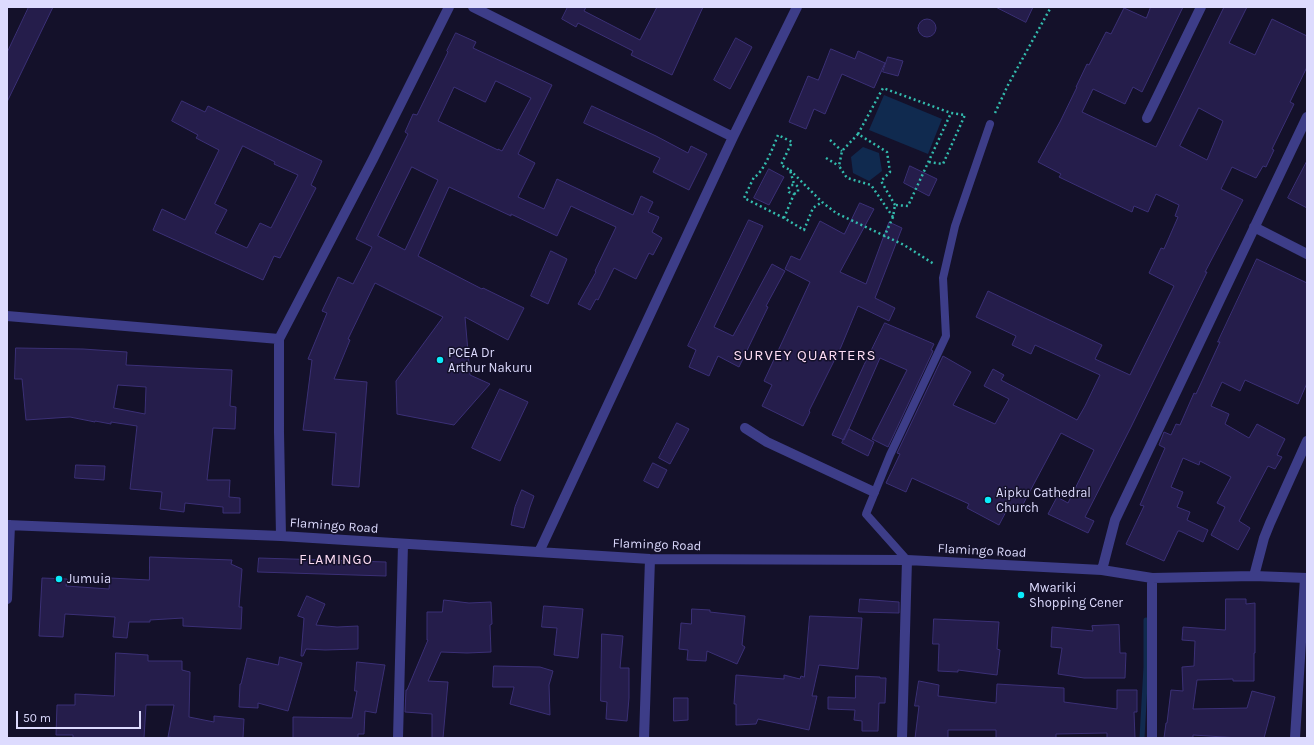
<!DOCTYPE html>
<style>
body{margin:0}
#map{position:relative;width:1314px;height:745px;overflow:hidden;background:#14112a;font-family:Karla,sans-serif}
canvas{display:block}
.frame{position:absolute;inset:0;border:8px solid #dddbfe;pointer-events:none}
.scale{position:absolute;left:16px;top:711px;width:125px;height:18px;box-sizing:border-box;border:2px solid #dddbfe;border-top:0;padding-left:5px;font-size:12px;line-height:14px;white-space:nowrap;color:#dddbfe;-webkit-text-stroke:3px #14112a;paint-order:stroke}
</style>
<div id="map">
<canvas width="1314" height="745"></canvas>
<div class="frame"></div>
<div class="scale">50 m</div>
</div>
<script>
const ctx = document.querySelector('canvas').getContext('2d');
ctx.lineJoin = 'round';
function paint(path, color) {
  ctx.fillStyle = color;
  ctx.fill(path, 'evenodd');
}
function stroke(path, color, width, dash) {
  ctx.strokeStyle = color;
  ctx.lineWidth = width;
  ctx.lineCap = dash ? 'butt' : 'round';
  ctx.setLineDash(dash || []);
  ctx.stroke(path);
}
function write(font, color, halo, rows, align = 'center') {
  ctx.font = font + ' Karla,sans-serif';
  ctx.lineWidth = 3;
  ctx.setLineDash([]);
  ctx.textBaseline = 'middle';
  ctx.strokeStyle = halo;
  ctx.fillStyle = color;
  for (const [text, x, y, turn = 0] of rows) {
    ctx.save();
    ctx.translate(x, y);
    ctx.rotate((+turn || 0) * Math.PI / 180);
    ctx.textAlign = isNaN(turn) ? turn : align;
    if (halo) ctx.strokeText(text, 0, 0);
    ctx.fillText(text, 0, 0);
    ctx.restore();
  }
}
paint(new Path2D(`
 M884 95 942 119 928 154 869 130Z
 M863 147 879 153 882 171 869 181 853 173 851 157Z`), '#102a4f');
stroke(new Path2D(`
 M1142 738 1146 667V620`), '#102a4f', 5);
const building = new Path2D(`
 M29 7H53L7 102V53Z
 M568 7H586L584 11 640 40 657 7H703L672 75 631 55 633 51 578 23 576 27 562 19Z
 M996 7H1033L1026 22Z
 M1151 7H1183L1142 92 1133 87 1125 104 1093 89 1082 112 1156 147 1224 7H1247L1229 43 1255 55 1272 19 1307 36V67L1290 102 1294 104 1272 149 1274 150 1266 167 1263 166 1256 178 1232 167 1221 189 1243 200 1205 272H1207L1131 427 1085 517 1094 521 1088 533 1048 514 1057 497 1068 503 1094 450 1061 433 1020 510 1010 504 999 525 967 508 969 504 912 478 906 492 886 483 900 454 897 453 943 356 971 372 953 405 995 424 1009 399 984 386 993 369 1004 375 1001 380 1077 420 1085 406 1100 375 1035 345 1031 354 1012 345 1016 336 976 317 988 291 1102 345 1095 359 1130 375 1174 286 1149 273 1161 248 1164 249 1178 217 1175 216 1179 205 1156 194 1148 212 1134 206 1132 212 1059 177 1061 174 1038 162 1060 122 1077 87H1076L1087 64 1089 65 1106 32 1111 34 1124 8 1146 18ZM1199 108 1223 121 1207 160 1180 146Z
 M918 28a9 9 0 1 1 18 0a9 9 0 1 1-18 0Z
 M456 33 476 42 473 48 552 85 518 154 535 163 518 197 544 209 557 179 633 215 641 196 653 202 648 212 659 217 652 232 662 238 653 255 649 253 636 279 614 268 598 300 596 299 590 310 578 304 596 272 595 271 616 227 571 206 557 236 511 214V216L449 187 418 256 482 289 483 288 524 308 508 340 465 317 470 375 490 384 454 425 397 414 396 381 443 317 375 283 348 339 350 340 334 379 367 382 359 487 332 485 336 433 303 430 312 360 308 359 327 313 322 311 338 277 353 284 372 247 356 239 408 134 405 132 413 114 417 115 448 52 447 51ZM496 81 531 98 502 151 498 149V150L438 121 454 87 485 102ZM412 167 438 180 405 250 378 236Z
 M736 38 752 47 730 89 714 80Z
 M831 49 855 59 858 51 885 63 874 88 842 74 825 114 814 109 806 129 789 122 808 76 818 80Z
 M888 57 903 61 898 76 883 72Z
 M182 101 205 112 208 106 322 161 311 185 316 188 280 258 274 256 263 280 153 230 162 209 185 220 219 150 196 138 198 135 172 121ZM243 146 275 162 274 164 298 175 271 228 260 223 247 248 215 233 227 210 215 204Z
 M592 106 656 136 688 153 691 146 707 154 689 190 653 172 660 158 584 123Z
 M1307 161V208L1288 198Z
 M910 166 937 179 929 196 904 183Z
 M769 169 784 177 769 205 754 198Z
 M860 203 874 209 840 272 866 284 889 222 902 228 875 298 895 308 889 321 858 306 841 347 809 411 810 412 803 426 762 406 772 385 764 381 810 282 785 269 791 256 800 260 820 221 844 234Z
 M749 220 763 226 714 327 733 336 772 264 785 271 766 306 768 307 739 367 718 356 709 376 689 367 696 350 688 346Z
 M551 251 567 259 548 304 531 296Z
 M1257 259 1307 283V383L1298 404 1245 380 1240 391 1222 382 1211 406 1229 414 1225 424 1249 438 1257 424 1285 439 1277 455 1282 457 1275 469 1268 466 1239 521 1250 528 1238 550 1211 535 1225 507 1217 503 1231 477 1200 461 1199 465 1183 458 1171 487 1183 492 1177 507 1190 512 1187 520 1208 530 1203 542 1180 531H1178L1164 561 1126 544 1144 506 1140 505 1165 448 1159 445 1164 432 1171 435 1176 424 1180 425 1194 393 1196 394 1220 342H1218Z
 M885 323 934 344 931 350 933 351 888 447 872 439 907 370 880 358 844 440 832 435 864 365Z
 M16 348 83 349 127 352 126 365 232 370 230 406 236 407 235 429 213 428 207 480H230L229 497 240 498V513H223V507L185 503 184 512 160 509 162 492 130 489 137 426 111 422V424L95 421V422L70 417 26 420 22 379H15ZM118 385 146 387 145 414 114 408Z
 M500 389 528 402 500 461 472 448Z
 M677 423 689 429 670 464 659 458Z
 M849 429 874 442 868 456 842 443Z
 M653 463 667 470 658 488 644 481Z
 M76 465 105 466 104 480 75 478Z
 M522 490 534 496 530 507 524 528 511 525 515 507Z
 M150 557 232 560 231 564 242 569 239 607H242L241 629 183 626V618L150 620V622H129L127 638 113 637 115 617 65 614 63 637 39 636 42 578 67 579 66 586 109 589 110 578 149 580Z
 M259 558 386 562V576L258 572Z
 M307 596 325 604 316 625 337 627 358 626V649L325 650 306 649 303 656H301L304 618 298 616Z
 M860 599 899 602V613L859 612Z
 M1226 599H1246V604L1255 603V653H1254V681H1233V679L1197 680 1193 709 1247 708 1252 691 1275 697 1264 738H1239L1193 735V738H1164L1166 723H1167L1171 690 1183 691 1182 667 1194 666 1195 641 1182 640 1183 627 1225 630Z
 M444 600 469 603 491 602 492 624 490 625 491 652 467 653 441 652 428 681 448 682 443 738H432V714L405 712 406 690H407L428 640H427V612H442Z
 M544 606 583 609 578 658 554 655 557 628 542 627Z
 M692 609 710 610V612L745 616 742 645 745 647 737 664 707 651 706 661 687 660 688 650 679 649 681 623 691 624Z
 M810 616 862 618 858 669 819 665 812 696H817L809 730 758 719 756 724 736 725V704H734L736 675 784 679V675L800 679 801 676 804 677Z
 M934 619 999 622 997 649 1000 650 997 675 958 670V672L938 671 939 644H933Z
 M1119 625 1120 653H1126L1125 678H1084L1058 674 1062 648 1051 647 1052 627 1093 631 1092 626Z
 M602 634 623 636 620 668H629V698L627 721 606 719 607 702 601 701Z
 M116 653 148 655V661H182V670L190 672 189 717 214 722V716L244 719 243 738H175L168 737 174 705H146L144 738H73V735H56L57 705H75V694L114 696Z
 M280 657 302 663 288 711 258 703V708L239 707 240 684H241L247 658 278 665Z
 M357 662 385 665 376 713 365 711 364 734H358V738H293V717L352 718 357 691H355Z
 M494 666 540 667 553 671 549 685 550 715 510 704 514 687H493Z
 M856 676 880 677V678H886L885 703H879L878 731H862V721L854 720 855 710 828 709V697L855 698Z
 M919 681 939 685 938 696 996 703 997 684 1064 688V702L1117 709V690H1137V712H1134L1135 738H1107V733L1056 734V738H996V730H948V738H915L919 706H915Z
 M674 698H688V720L674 721Z`);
paint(building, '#251d4b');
stroke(building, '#3b3076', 1);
stroke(new Path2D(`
 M995 113 1008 85 1051 7
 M858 134 883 88 951 113 965 115 943 164 929 162
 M830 140 842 151
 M826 158 839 166
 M790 170 822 202 836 213 904 245 934 264
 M794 194 798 192V187L796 185H791L788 189 789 192 794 194 784 218 804 230 813 208 822 202
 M893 217 871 185 847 178 839 166 842 151 858 134 887 152 890 172 881 181 895 205
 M784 218 744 198 754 177C763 174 774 145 778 135L792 142 781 165 790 170 794 184
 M884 237 893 217 895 205 908 206 951 113`), '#33bbad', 2.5, [2, 3]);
stroke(new Path2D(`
 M907 560 866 514 890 455 946 336 943 278 955 226 990 124`), '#3d3d88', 8);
stroke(new Path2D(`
 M473 7 733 137
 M1147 118 1201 7
 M1254 227 1307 254
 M7 316 279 339
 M745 428 767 442 874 492
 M7 525 281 536 650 559 907 560 1102 570 1152 578 1254 576 1307 578
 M281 536 279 432V339L373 159 449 7
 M539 552 733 137 797 7
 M1102 570 1115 520 1307 117
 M1254 576 1264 538 1270 523 1307 441
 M1152 578V738
 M7 599 10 525
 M398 738 403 544
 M644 738 650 559
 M902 738 907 560
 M1295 738 1305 578`), '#3d3d88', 10);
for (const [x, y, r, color] of [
 [440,360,4,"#0aecfb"],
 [988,500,4,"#0aecfb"],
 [59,579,4,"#0aecfb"],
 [1021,595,4,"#0aecfb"]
]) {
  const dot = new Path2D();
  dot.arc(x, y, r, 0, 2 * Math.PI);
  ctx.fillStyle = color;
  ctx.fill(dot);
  stroke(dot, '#14112a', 1.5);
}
write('13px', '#dddbfe', '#14112a', [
 ["PCEA Dr",448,353],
 ["Arthur Nakuru",448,368],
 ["Aipku Cathedral",996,493],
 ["Church",996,508],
 ["Jumuia",67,579],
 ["Mwariki",1029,588],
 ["Shopping Cener",1029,603]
], 'left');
write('13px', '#dddbfe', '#14112a', [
 ["Flamingo Road",334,526,4],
 ["Flamingo Road",657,545,2],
 ["Flamingo Road",982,551,3]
]);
ctx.letterSpacing = '1px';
write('14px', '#feddf4', '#14112a', [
 ["FLAMINGO",336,560]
]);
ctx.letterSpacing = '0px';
ctx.letterSpacing = '1px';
write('15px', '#feddf4', '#14112a', [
 ["SURVEY QUARTERS",805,356]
]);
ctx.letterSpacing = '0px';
</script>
